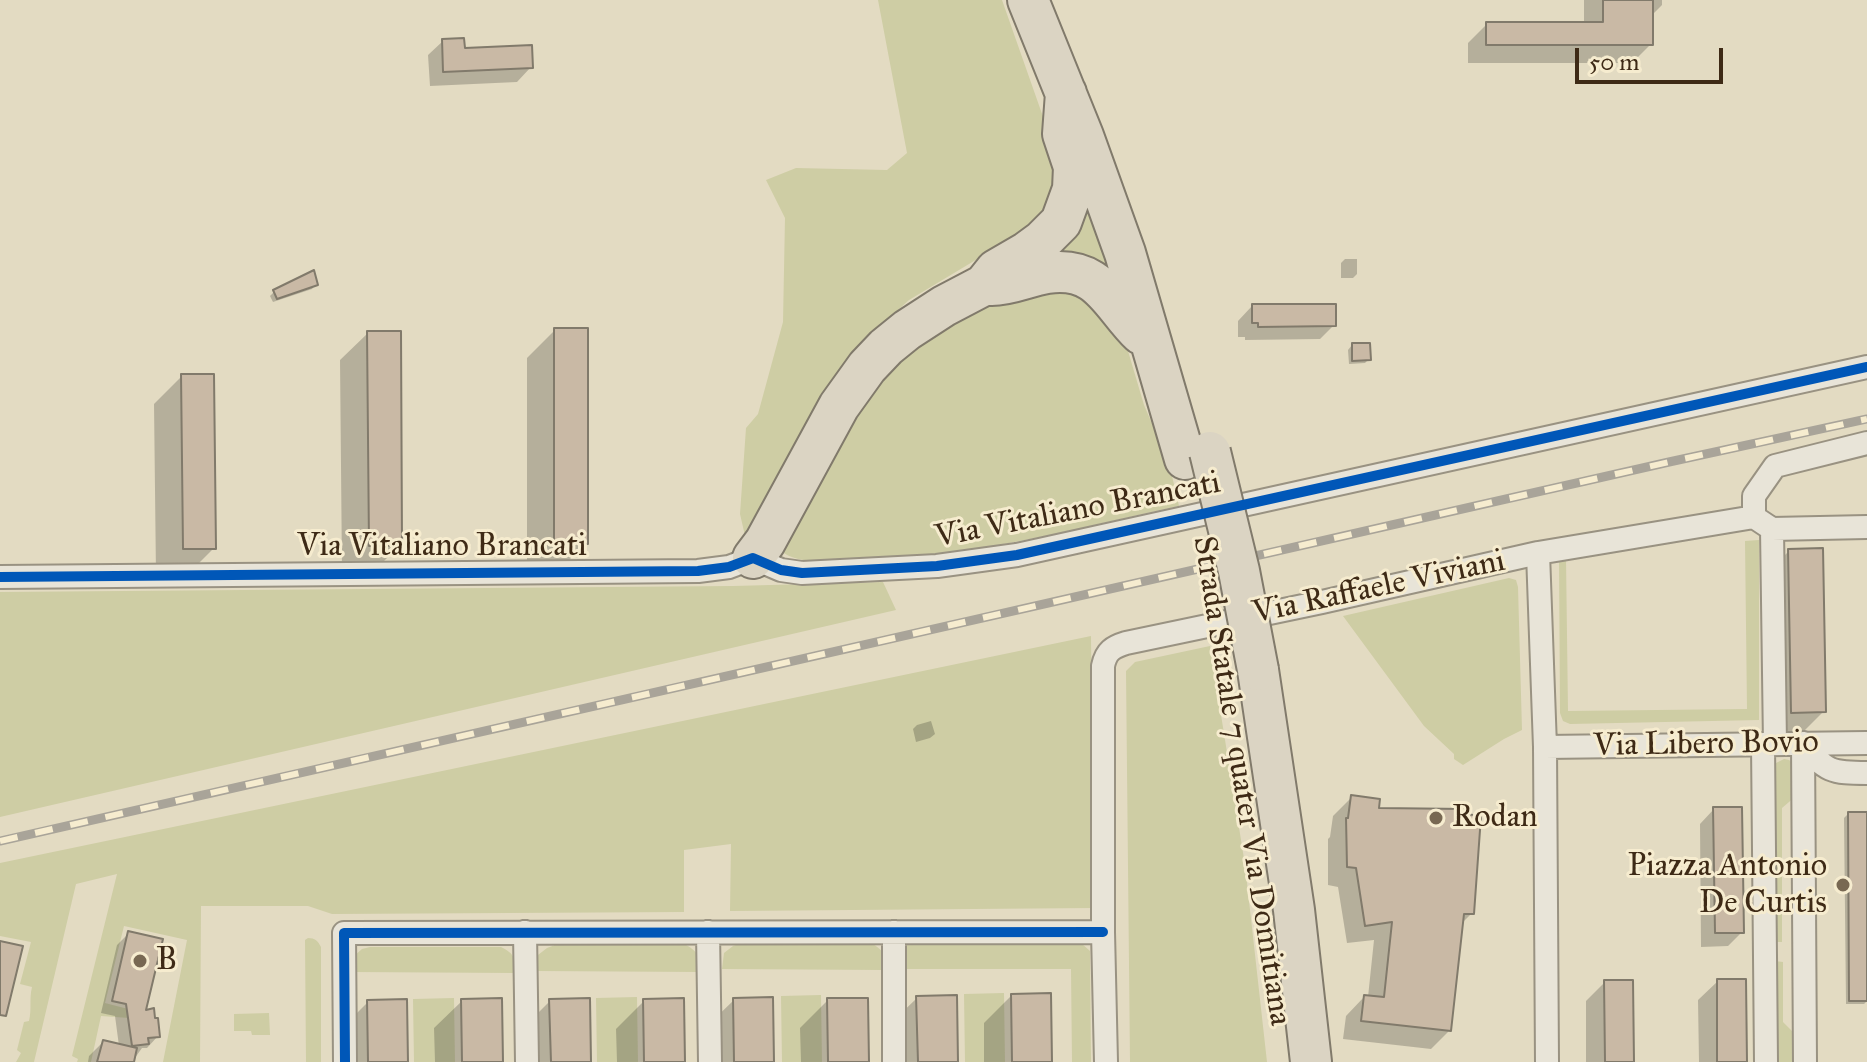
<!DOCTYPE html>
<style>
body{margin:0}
#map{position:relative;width:1867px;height:1062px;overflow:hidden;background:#e3dbc2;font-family:"IM FELL Great Primer",serif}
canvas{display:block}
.scale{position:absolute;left:1575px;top:48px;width:148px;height:36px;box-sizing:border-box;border:4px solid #3e2a16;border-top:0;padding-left:10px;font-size:24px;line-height:28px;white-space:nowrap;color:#3e2a16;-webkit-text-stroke:6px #f6eccf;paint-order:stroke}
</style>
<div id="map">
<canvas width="1867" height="1062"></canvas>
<div class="scale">50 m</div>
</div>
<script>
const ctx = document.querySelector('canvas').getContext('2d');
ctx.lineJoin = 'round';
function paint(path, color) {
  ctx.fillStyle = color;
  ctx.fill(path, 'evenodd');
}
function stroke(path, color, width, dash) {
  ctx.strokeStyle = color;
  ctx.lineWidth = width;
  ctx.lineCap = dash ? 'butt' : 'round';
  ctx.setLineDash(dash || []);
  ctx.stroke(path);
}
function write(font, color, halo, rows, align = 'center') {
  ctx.font = font + ' "IM FELL Great Primer",serif';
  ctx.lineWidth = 6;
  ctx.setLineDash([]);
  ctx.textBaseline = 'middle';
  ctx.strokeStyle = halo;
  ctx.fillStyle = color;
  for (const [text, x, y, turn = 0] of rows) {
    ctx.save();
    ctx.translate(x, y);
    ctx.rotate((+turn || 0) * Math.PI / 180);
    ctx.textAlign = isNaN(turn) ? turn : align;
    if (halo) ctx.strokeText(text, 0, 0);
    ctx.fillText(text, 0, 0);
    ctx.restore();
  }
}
paint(new Path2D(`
 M878 0H1002L1054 148 1059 175 1043 213 1024 231 909 300 855 349 833 381 746 540 740 514 746 428 758 414 783 322 785 218 766 180 796 168 887 170 907 153Z
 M1089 199 1114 274 1055 252Z
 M1068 283 1123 334 1144 405 1169 463 1179 506C1099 523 1019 545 937 554 909 557 880 558 851 559 829 560 798 566 780 550L853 409 898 355 1004 295Z
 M1759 540V720L1570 724 1563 721 1560 713 1559 558H1566L1568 711 1747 709 1745 541Z
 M1509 578 1516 580 1518 587 1522 730 1504 739 1463 765 1454 759V754L1424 726 1343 616Z
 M883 582 896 610 0 817V592L733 586Z
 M1091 636 1094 908 730 911 731 844 684 850V912L332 914 308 906H201L200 1062H163L187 940 124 926 105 1003 136 1011 129 1018 101 1016 91 1062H77L78 1059 72 1056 117 874 76 884 34 1062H16L21 1053 17 1050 24 1022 29 1021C32 1009 29 999 32 987L20 984 31 942 0 936V863Z
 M1210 646 1245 865 1267 1062H1130L1126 671 1135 662Z
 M1784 759 1789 760 1794 764 1796 796 1782 808V942H1775L1774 768 1776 763Z
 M308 938C315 938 318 941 321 947V1062H306L305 940Z
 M909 942 1081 943 1090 951 1091 1062H1072L1071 969H902L904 950Z
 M741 943H871C885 951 885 955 885 970L722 969 724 953 733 946Z
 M555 945H686C699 952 700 958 700 972L536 971 538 955 547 948Z
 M370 947H501C515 954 515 958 515 973L351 972 354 956 362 949Z
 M1775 961 1783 962V1022L1798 1037 1794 1062H1777Z
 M1004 993 1005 1062H965L964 994Z
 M821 995 822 1062H782L781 996Z
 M637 997 638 1062H597L596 998Z
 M454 998 455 1062H414L413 999Z
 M269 1013 270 1035H252L251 1031H234V1014Z`), '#cecda4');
paint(new Path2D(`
 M1584 0H1662V5L1651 16V44L1632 63H1468V43L1487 24H1584Z
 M443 41 463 50 531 67 517 82 430 86 428 55Z
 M1345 259H1357V274L1353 278H1341V263Z
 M316 284 312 289 273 302 270 296 274 292Z
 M1252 306 1334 325 1320 339 1245 340V337H1238V321Z
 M555 330 586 543 558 571H527V358Z
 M368 333 400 545 372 573H342L340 360Z
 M1352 345 1369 359 1365 363 1349 364 1348 350Z
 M182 376 214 548 186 576H156L154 404Z
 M1789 551 1824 711 1796 739 1764 740 1761 579Z
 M931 721 935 734 930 738 916 742 913 729 917 725Z
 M1352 797 1377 810 1472 913 1461 924 1450 1030 1431 1049 1343 1039 1346 1016 1364 997H1368L1374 940 1347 943 1338 887 1328 885V839L1330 837 1333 816Z
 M1714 809 1742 932 1728 946 1701 947 1700 824Z
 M1848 814H1867V1001L1864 1004H1846L1844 818Z
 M129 933 144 1012 158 1036 147 1048H142L132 1062H88L89 1056 103 1042 119 1046 115 1016 101 1013 117 945Z
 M1718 981 1745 1062H1699L1698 1000Z
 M1605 982 1632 1062H1586V1001Z
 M1011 996 1050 1062H984V1023Z
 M917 998 956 1062H890L889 1025Z
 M734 1000 772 1062H706V1027Z
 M828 1000 867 1062H801L800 1028Z
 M462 1001 501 1062H435L434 1028Z
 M550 1001 589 1062H523L522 1029Z
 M644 1001 683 1062H617L616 1029Z
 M368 1002 406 1062H340V1030Z`), '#0003');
const building = new Path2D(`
 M1603 0H1653V45H1486V22H1603Z
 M464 38 465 48 532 45 533 68 443 72 442 39Z
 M314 270 318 285 277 299 273 290Z
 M1252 304H1336V326L1258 327V323H1252Z
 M554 328H588V544H554Z
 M367 331H401L402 546H369Z
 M1352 343H1370L1371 360 1352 361Z
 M181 374H214L216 549H183Z
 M1823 548 1826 712 1791 713 1788 549Z
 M1351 795 1380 799 1379 808 1465 809 1466 814 1481 816 1474 914H1464L1451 1031 1361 1021 1364 995 1384 997 1392 922 1365 926 1356 868 1347 867 1346 818H1348Z
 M1713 807H1742L1744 933H1715Z
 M1848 812H1867V1001H1849Z
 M128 931 163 939 146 1010 154 1008 155 1018H158L160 1037 148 1038 149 1044 132 1046 126 1004 112 1001Z
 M0 941 23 946 6 1016 0 1015Z
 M1717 979H1746L1747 1062H1717Z
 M1604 980H1633L1634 1062H1605Z
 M1051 993 1052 1062H1012L1011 994Z
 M957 995 958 1062H918L916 996Z
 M773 997 774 1062H734L733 998Z
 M502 998 503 1062H462L461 999Z
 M590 998 591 1062H551L549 999Z
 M684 998 685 1062H644L643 999Z
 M827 998H868L869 1062H828Z
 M407 999 408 1062H368L367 1000Z
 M103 1040 137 1048 134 1062H97Z`);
paint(building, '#c9b9a5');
stroke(building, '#817a6b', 2);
const street = new Path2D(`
 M1754 517V496L1775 466 1867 443
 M1538 553 1545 747 1547 1062
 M0 577 698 571 729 567 753 558 781 570 802 573 937 566 1017 555 1867 367
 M1803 743 1805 1062
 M1803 743C1825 772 1832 773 1867 773
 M1763 744 1766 1062
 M1775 744 1772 529 1867 527
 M1545 747 1867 743
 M525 932 527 1062
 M708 932 710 1062
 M894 932V1062
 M345 1062 344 933 1103 932
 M1106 1062 1103 932V666C1106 651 1113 647 1126 643L1322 602 1538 553 1754 517 1772 529`);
const highway = new Path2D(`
 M1028 0 1083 136 1125 253 1185 459
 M992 285C1011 285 1028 276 1047 273 1100 265 1110 304 1141 334
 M753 558 765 542 839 406 867 367 886 347 907 330 944 306 984 285 996 270 1027 252 1042 241 1061 222 1073 189 1074 167 1063 134 1066 93
 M1258 670 1294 910 1311 1062`);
stroke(street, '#999282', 26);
stroke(highway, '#817a6b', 44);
stroke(street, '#e8e4d8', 22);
stroke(highway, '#dbd4c3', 40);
const rail = new Path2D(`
 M0 841 1669 462 1867 419`);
stroke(rail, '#a9a499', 9);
stroke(rail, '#f6eccf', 6, [18]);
const highwayBridge = new Path2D(`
 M1210 452 1239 571 1258 670`);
stroke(highwayBridge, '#817a6b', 44, []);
stroke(highwayBridge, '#dbd4c3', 40);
stroke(new Path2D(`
 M0 577 698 571 729 567 753 558 781 570 802 573 937 566 1017 555 1867 367
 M345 1062 344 933 1103 932`), '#0057b8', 10);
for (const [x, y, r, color] of [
 [1436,818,8,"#786852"],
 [1843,885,8,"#786852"],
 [140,961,8,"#786852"]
]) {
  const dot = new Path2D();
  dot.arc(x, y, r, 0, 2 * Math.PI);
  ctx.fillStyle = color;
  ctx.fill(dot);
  stroke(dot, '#f6eccf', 3);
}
write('32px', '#3e2a16', '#f6eccf', [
 ["Via Vitaliano Brancati",1078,511,-11],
 ["Via Vitaliano Brancati",442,547],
 ["Via Raffaele Viviani",1379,588,-12],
 ["Via Libero Bovio",1706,745,-1],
 ["Strada Statale 7 quater Via Domitiana",1241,781,81]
]);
write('32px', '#3e2a16', '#f6eccf', [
 ["Rodan",1452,818],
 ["Piazza Antonio",1827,867,"right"],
 ["De Curtis",1827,904,"right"],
 ["B",156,961]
], 'left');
</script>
